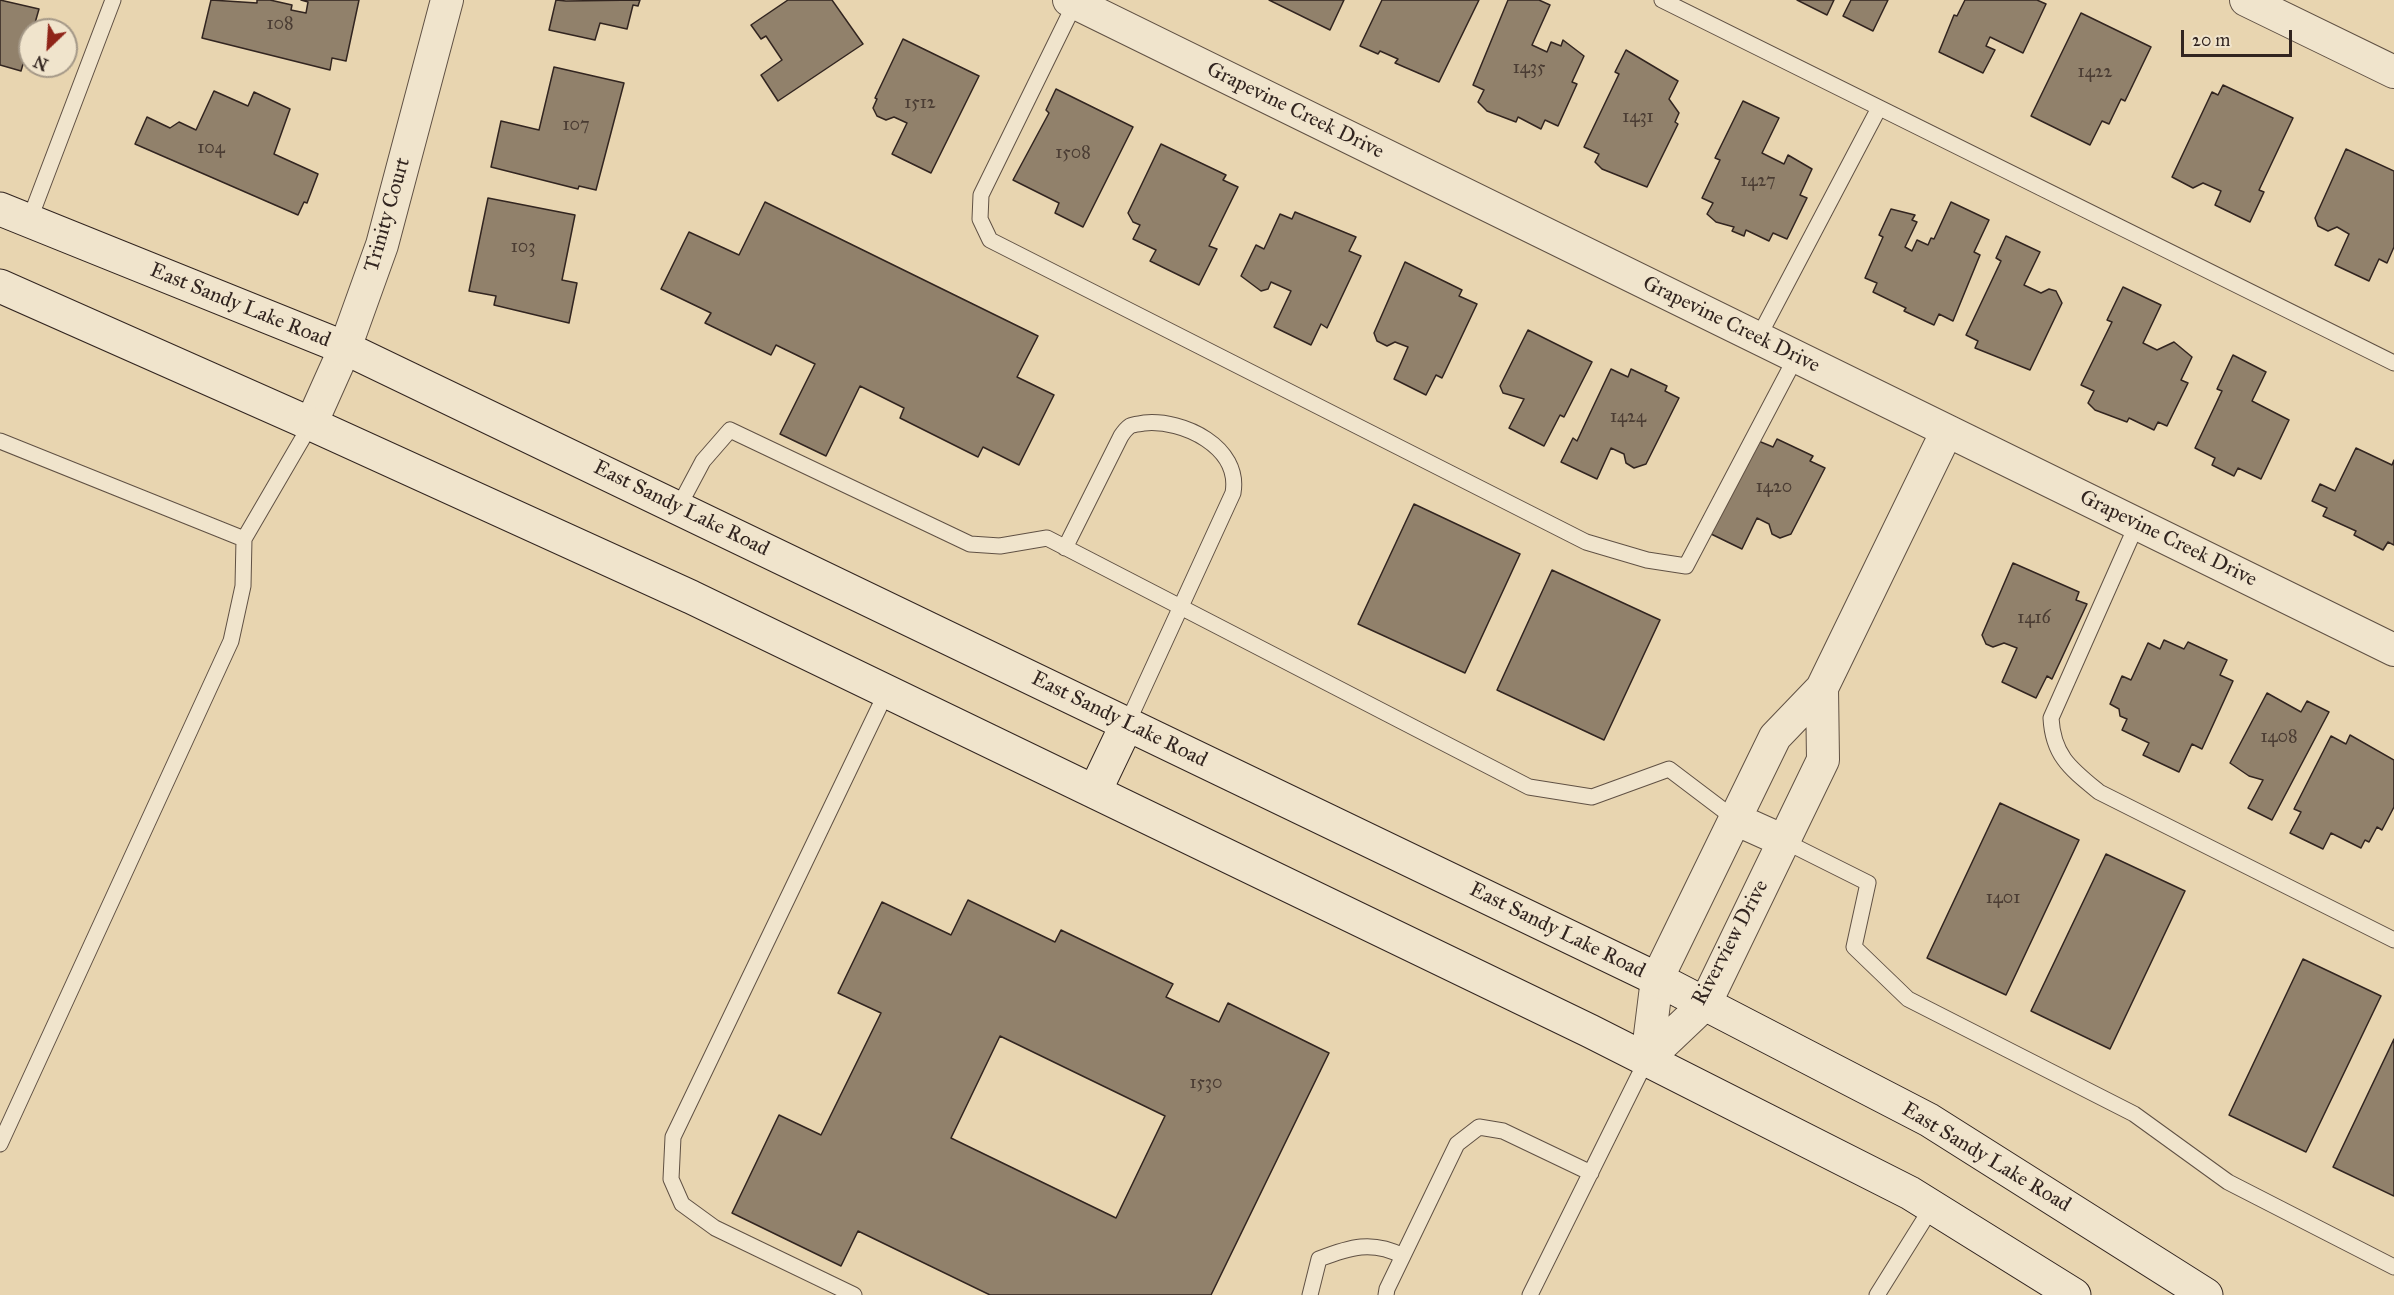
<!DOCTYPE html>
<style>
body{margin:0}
#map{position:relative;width:2394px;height:1295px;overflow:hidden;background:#e8d5b0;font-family:"IM FELL Great Primer",serif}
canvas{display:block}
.north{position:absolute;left:18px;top:18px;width:60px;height:60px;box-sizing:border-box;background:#f0e4cc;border:2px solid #a49887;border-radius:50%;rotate:205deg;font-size:16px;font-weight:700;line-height:24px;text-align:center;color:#322520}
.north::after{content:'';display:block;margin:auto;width:21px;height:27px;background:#8f2418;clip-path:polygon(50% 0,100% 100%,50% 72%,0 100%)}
.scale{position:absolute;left:2181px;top:30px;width:111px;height:27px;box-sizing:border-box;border:3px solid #322520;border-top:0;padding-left:8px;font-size:18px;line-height:21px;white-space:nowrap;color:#322520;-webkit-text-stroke:4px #f0e4cc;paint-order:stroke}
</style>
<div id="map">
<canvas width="2394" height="1295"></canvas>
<div class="north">N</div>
<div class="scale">20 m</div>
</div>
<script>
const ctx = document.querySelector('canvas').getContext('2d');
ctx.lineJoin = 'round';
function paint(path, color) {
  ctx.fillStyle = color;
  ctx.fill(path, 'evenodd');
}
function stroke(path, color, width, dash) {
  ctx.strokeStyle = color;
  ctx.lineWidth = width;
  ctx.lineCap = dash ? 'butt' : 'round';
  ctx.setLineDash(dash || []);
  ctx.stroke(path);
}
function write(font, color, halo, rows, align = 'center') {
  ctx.font = font + ' "IM FELL Great Primer",serif';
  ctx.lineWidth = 4.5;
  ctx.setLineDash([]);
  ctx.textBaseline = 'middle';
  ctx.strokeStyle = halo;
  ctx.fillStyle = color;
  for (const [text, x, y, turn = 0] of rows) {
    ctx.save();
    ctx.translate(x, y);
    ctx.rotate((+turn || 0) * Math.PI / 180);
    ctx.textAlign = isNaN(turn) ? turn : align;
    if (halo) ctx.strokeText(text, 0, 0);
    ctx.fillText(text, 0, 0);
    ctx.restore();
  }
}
const building = new Path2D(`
 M0 0 39 9 33 30H30V40L21 71 0 65Z
 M211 0 257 3V0H270L292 5 291 10 306 13 308 2 301 0H359L346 61 332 58 330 70 202 38Z
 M556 0 566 1 640 0 638 6 633 5 627 29 600 23 595 40 549 30Z
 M788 0H832L863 44 778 101 761 75 782 60 766 36 761 39 751 25Z
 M1269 0H1344L1330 30Z
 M1382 0H1479L1439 82 1395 63 1398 59 1380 51 1378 54 1360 46Z
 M1508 0H1539L1550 5 1532 45 1547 52 1551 42 1561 46 1563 40 1584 56 1572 82 1577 84 1558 126 1545 120 1541 129 1518 117 1516 122 1487 111 1478 102 1484 90 1473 85Z
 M1797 0H1834L1827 15Z
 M1851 0H1888L1873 31 1843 16Z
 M1965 0H2037L2046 4 2023 53 1990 37 1986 46 1995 50 1983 73 1939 52 1954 15 1957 16Z
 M2081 13 2151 47 2125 101 2121 99 2109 124 2102 121 2090 145 2031 116Z
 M903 39 979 76 931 173 892 154 907 123 894 117 886 120 877 116 873 108 877 99 875 98Z
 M1626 50 1678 81 1669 99 1679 113 1675 122 1678 124 1647 187 1602 169 1595 162 1599 154 1584 147 1619 74 1615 72Z
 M554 67 624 83 596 190 579 186 578 189 491 167 501 121 539 130Z
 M2223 85 2293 118 2259 190 2264 192 2250 222 2215 205 2221 191 2203 183 2193 188 2172 177 2212 92 2218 95Z
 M1056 89 1133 127 1083 227 1055 213 1059 203 1013 180 1049 113 1046 110Z
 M214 91 248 106 254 92 290 109 274 154 318 174 307 203 304 202 298 215 135 144 147 117 170 128 179 122 196 130Z
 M1743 101 1779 118 1762 153 1784 164 1788 155 1812 169 1800 195 1807 198 1787 239 1773 233 1769 241 1746 230 1744 236 1732 231 1734 227 1716 222 1707 214 1713 203 1702 198 1720 160 1715 158Z
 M1161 144 1226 175 1223 180 1238 187 1209 246 1217 249 1199 285 1150 261 1156 250 1133 239 1140 225 1133 222 1128 213Z
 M2346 149 2394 171V247L2387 263 2379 259 2369 281 2335 265 2349 234 2337 227 2328 231 2318 226 2315 218Z
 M488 198 575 215 562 280 577 283 569 323 494 305 496 296 469 291Z
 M765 202 1038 336 1017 377 1054 395 1019 465 983 447 978 457 900 418 904 408 860 386 826 456 780 434 815 364 776 345 771 355 705 323 711 313 661 289 689 232 739 255Z
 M1951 202 1989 220 1974 252 1980 255 1953 321 1939 314 1934 325 1904 311 1906 308 1873 292 1877 283 1865 278 1883 237 1879 235 1891 209 1915 215 1912 220 1917 222 1905 247 1912 251 1917 240 1928 245 1931 238 1934 239Z
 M1295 212 1356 237 1349 251 1361 256 1327 328 1321 324 1311 345 1274 327 1291 291 1271 282 1268 289 1261 291 1241 276 1256 245 1264 249 1280 214 1292 219Z
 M2006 236 2040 252 2024 285 2041 293 2049 289 2056 291 2062 303 2030 370 1975 348 1978 341 1966 335 2001 261 1996 258Z
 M1405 262 1462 290 1459 296 1477 304 1442 378 1436 375 1426 395 1394 379 1408 347 1395 342 1387 346 1377 341 1374 333Z
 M2123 287 2161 305 2143 343 2157 350 2174 342 2192 357 2181 380 2188 383 2167 426 2158 422 2154 430 2129 418 2127 422 2095 410 2088 403 2094 391 2081 385 2112 322 2107 320Z
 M1528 330 1592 362 1564 417 1560 415 1544 446 1509 428 1524 399 1503 393 1500 386Z
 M2233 355 2266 372 2252 401 2289 420 2261 479 2238 468 2234 476 2212 465 2215 458 2195 448 2222 391 2217 389Z
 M1611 369 1628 377 1631 369 1667 386 1665 391 1679 398 1646 464 1634 468 1626 463 1624 454 1611 448 1597 479 1561 462 1573 438 1577 441Z
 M1777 439 1813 456 1810 461 1825 468 1791 534 1780 538 1772 534 1769 524 1757 518 1742 549 1707 532 1756 440 1773 447Z
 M2356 448 2392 465 2394 460V545L2388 542 2383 550 2354 535 2356 531 2323 516 2327 508 2312 501 2320 484 2335 491Z
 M1414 504 1520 554 1465 673 1358 624Z
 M2013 563 2079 592 2076 600 2087 604 2052 679 2047 676 2036 698 2002 682 2017 648 2004 643 1993 647 1986 644 1982 635Z
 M1552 570 1660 620 1604 740 1497 690Z
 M2164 640 2184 649 2188 642 2227 660 2220 675 2233 681 2202 749 2192 744 2179 772 2143 755 2149 743 2122 730 2127 719 2120 716 2119 709 2110 704 2122 676 2131 680 2148 643 2160 649Z
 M2267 693 2301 712 2307 701 2329 712 2272 820 2248 808 2263 780 2249 776 2230 763Z
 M2350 735 2394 760V807L2382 830 2377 827 2369 842 2365 840 2361 848 2331 833 2323 849 2290 833 2301 812 2294 809 2331 736 2346 744Z
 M2000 803 2079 840 2006 995 1927 958Z
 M2106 854 2185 891 2110 1049 2031 1011Z
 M968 900 1055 942 1061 930 1173 984 1166 997 1219 1022 1228 1003 1329 1053 1211 1295H990L858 1231 841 1266 732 1213 779 1115 821 1135 881 1013 838 993 882 902 951 935ZM1000 1036 1165 1116 1116 1218 951 1138Z
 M2303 959 2381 996 2306 1152 2229 1115Z
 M2394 1039V1196L2333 1167Z`);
paint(building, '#91816b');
stroke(building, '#322520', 1.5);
const lane = new Path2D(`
 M1662 0 2394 363
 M1075 3 981 195 980 219 990 240 1586 542 1647 560 1686 566 1796 357
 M29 221 113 0
 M1758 338 1879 108
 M0 441 244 539 311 424
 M678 508 703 461 730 430 970 544 1000 546 1047 538 1529 787 1592 797 1669 769 1735 819
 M2137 524 2051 718C2053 756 2071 769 2099 792L2394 940
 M1065 548 1121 436C1123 433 1127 428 1130 426 1134 424 1140 424 1144 423 1183 419 1241 447 1233 493L1127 724
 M1784 841 1868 883 1854 947 1908 999 2134 1114 2228 1182 2394 1267
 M0 1144 231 641 243 586 244 539
 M854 1295 715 1228 682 1204 671 1179 673 1137 887 691
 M1310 1295 1319 1259C1350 1247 1372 1240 1403 1256
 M1386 1295 1387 1289 1457 1144 1479 1127 1503 1131 1591 1173
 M1530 1295 1647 1059
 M1877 1295 1932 1207`);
const street = new Path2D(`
 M1069 0 2394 650
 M2246 0 2394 72
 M311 424 345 348 382 245 447 0
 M1735 819 1784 841
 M1647 1059 1657 979 1775 737 1822 688 1947 431
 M1647 1059 1705 1004 1823 760 1822 688`);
const secondary = new Path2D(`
 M0 209 345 348 1657 979 1929 1120 2206 1295
 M0 286 311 424 691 597 1590 1031 1910 1193 2074 1295
 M1095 791 1127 724`);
stroke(lane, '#605144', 17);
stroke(street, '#605144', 34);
stroke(secondary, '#322520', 35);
stroke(lane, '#f0e4cc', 15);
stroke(street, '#f0e4cc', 32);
stroke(secondary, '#f0e4cc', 33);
write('18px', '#4a3c33', null, [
 ["108",280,25],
 ["1435",1529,69],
 ["1422",2095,73],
 ["1512",920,104],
 ["1431",1638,118],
 ["107",576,126],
 ["104",211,149],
 ["1508",1073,154],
 ["1427",1758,182],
 ["103",523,248],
 ["1424",1628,418],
 ["1420",1774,488],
 ["1416",2034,619],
 ["1408",2279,738],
 ["1401",2003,899],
 ["1530",1206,1084]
]);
write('21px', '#322520', '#f0e4cc', [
 ["Grapevine Creek Drive",1295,111,26],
 ["Trinity Court",388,215,-74],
 ["East Sandy Lake Road",240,306,22],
 ["Grapevine Creek Drive",1731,325,26],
 ["East Sandy Lake Road",681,509,26],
 ["Grapevine Creek Drive",2168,539,26],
 ["East Sandy Lake Road",1119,720,26],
 ["East Sandy Lake Road",1557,931,26],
 ["Riverview Drive",1731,943,-62],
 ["East Sandy Lake Road",1986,1158,31]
]);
</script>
